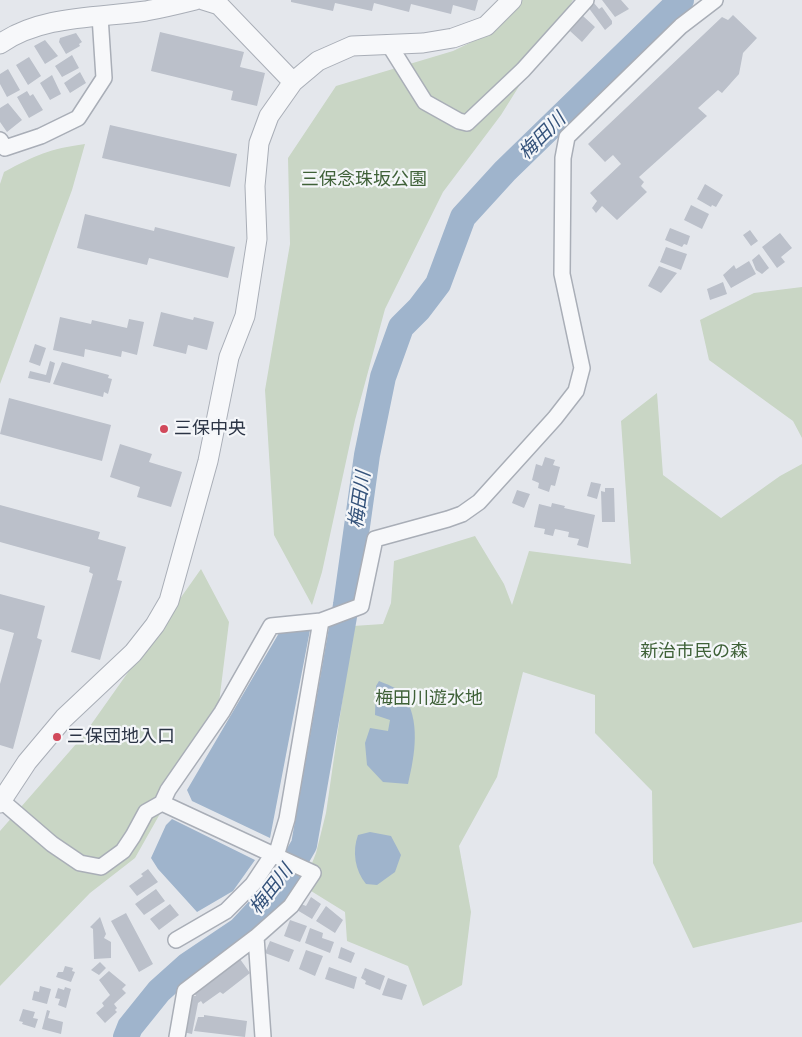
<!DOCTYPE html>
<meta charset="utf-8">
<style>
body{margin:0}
canvas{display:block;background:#e4e7ec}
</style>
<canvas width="802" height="1037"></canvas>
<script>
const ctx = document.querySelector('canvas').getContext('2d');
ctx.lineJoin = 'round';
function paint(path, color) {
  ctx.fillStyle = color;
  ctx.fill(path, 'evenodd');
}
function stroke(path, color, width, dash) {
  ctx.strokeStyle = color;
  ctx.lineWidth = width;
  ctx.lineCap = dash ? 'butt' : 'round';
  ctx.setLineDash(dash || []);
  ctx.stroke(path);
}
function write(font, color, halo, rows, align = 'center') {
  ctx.font = font + ' Roboto,"Noto Sans JP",sans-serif';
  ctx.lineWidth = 4.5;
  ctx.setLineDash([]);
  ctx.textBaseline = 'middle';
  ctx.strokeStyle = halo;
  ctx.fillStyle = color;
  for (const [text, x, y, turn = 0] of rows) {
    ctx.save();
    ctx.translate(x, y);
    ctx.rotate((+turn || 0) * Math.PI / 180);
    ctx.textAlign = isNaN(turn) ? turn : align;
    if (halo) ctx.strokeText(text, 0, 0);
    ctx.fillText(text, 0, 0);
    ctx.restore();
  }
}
paint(new Path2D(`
 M520 0H573L501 115 443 192 385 309 355 420 322 572 312 605 274 535 265 390 290 244 288 158 336 86 453 51 484 36 505 20Z
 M85 144 72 190 0 384V184L4 172C36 155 49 149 85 144Z
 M802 287V438L793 421 709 360 700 320 754 293Z
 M657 393 663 475 721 518 780 476 802 464V922L693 948 653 863 652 791 595 733V695L523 672 497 777 459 846 471 912 462 985 423 1006 408 966 347 941 345 912 303 886 316 853 326 813 353 626 383 624 391 603 394 561 475 536 504 584 512 605 529 551 631 564 621 421Z
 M201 569 229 622 218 711 135 858 90 893 0 986V831L83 736Z`), '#c9d6c5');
paint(new Path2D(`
 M310 630 270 838 192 801 187 790 279 633Z
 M379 681C386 684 398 688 403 694 421 720 415 755 408 784L383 782 367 765 365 743 370 728 388 731 390 720 375 715 376 686Z
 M172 819 255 860 233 891 197 912 158 869 151 858 166 825Z
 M370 832 391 836 401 855 395 872 377 885 366 884C355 871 352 851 358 835Z`), '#9fb4cc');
stroke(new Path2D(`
 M126 1037 130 1027 159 991 188 965 240 930 279 888 304 845 346 605 367 455 383 377 401 327 419 309 438 284 463 217 505 171 681 0`), '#9fb4cc', 26);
paint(new Path2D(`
 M291 0H478L475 11 453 5 451 14 411 4 409 12 374 3 372 11 335 3 333 11 291 2Z
 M602 0H621L629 9 615 17Z
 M594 3 599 9 602 7 612 21V24L605 30 588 7Z
 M733 15 757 38 743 53 739 74 722 93 718 90 698 108 707 116 639 177 644 182 641 186 647 192 617 220 602 206 596 213 592 208 597 201 590 193 621 164 613 155 605 162 588 144 722 17 728 20Z
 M583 16 595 27 582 42 570 31Z
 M160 32 244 52 240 67 265 73 257 106 231 100 233 91 151 71Z
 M76 33 82 42 79 44 80 46 66 54 59 42 60 38Z
 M45 40 58 56 45 64 34 46Z
 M72 55 79 68 62 77 55 66Z
 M29 57 41 76 28 85 16 65Z
 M8 69 20 90 7 97 0 84V74Z
 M80 72 86 83 70 93 64 83Z
 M52 75 61 94 50 100 40 83Z
 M27 91 30 96 33 94 43 110 29 118 17 97Z
 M8 103 22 120 7 132 0 122V108Z
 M110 125 237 154 230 187 102 158Z
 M705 184 723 195 716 207 712 205 711 207 697 199Z
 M691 205 709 214 702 229 684 220Z
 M85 214 154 231 155 227 235 247 228 278 149 258 147 265 77 248Z
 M670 228 690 236 687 245 684 244 682 247 665 240Z
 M750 230 758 241 751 246 743 235Z
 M780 233 792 248 781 257 785 262 777 268 762 247Z
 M666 247 687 254 681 270 660 262Z
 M759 254 769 268 762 274 756 270 752 260Z
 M749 261 756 274 731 288 723 275 734 265 736 269Z
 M659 266 677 273 661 293 648 286Z
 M723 282 727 294 710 300 707 289Z
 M161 312 193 320 194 317 214 322 207 350 188 345 186 354 153 346Z
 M60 317 91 324 92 320 127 328 129 319 144 322 137 355 122 351 121 357 85 349 84 357 53 350Z
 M35 344 46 348 40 366 29 362Z
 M50 361 55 363 50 383 28 378 30 371 46 375Z
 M62 362 109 375 108 378 112 379 108 394 104 392 103 397 53 384Z
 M9 398 111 425 102 461 0 434Z
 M120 444 152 454 149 462 182 472 171 507 137 497 140 487 110 477Z
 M545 457 555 460 553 465 560 467 555 486 551 485 549 492 538 488 539 483 532 480 536 464 542 466Z
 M591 482 601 484 597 499 587 496Z
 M605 488H614L615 522H602L601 491 605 492Z
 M517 490 530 494 524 508 512 503Z
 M552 503 565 506 564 508 595 515 588 548 577 545 579 539 568 537 569 532 555 529 553 536 544 534 545 529 534 527 539 504 551 507Z
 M0 505 100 532 98 539 126 547 117 580 122 581 100 660 71 652 93 574 89 572 90 567 0 542Z
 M0 594 45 606 37 638 42 640 13 749 0 745V684L14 633 0 629Z
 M148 869 158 882 137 896 129 886 143 876 141 874Z
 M156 889 165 901 144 915 135 904Z
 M311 897 321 904 312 919 297 910 301 904 306 906Z
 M170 904 179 915 159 930 150 919Z
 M326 906 343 920 335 933 316 921Z
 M126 913 153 964 139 972 111 921Z
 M100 917 106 934 104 938 111 942V958L94 959 93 929 90 927Z
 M290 920 307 926 300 942 284 936Z
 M310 928 323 933 322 938 334 942 330 953 305 943Z
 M270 941 294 950 289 962 265 953Z
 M341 947 355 953 351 963 338 958Z
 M306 950 323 956 315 976 299 969Z
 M240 959 250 973 223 994 220 992 203 1004 201 1001 198 1003 192 1034 183 1032 191 996H196L192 989Z
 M100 962 106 968 99 975 91 970Z
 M65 966 73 968 72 971 75 972 71 982 56 977 58 972H63Z
 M329 967 357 977 354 989 325 979Z
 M365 968 385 976 380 990 365 984 366 981 361 978Z
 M109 971 126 985 122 989 126 993 114 1004 117 1008 115 1010 117 1012 105 1023 96 1013 104 1006 102 1003 110 995 99 980Z
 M388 978 407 985 402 1000 382 995Z
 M40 986 51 989 47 1004 32 1000 34 991 39 992Z
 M65 987 71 989 66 1008 58 1005 60 999 55 998 58 988 64 990Z
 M23 1009 35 1012 33 1018 38 1019 35 1028 22 1024 23 1022 19 1021Z
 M47 1010 50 1011 48 1018 63 1022 61 1034 42 1029Z
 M204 1015 247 1021 245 1037 194 1031 198 1017H204Z`), '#bbc0ca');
const minor = new Path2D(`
 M388 43 425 102 459 121 467 123 523 70 586 0
 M0 140 5 148 41 136 78 118 104 78 100 16
 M2 801 52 844 80 863 101 867 123 851 133 836 146 812 162 803 276 856
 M162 803 168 790 222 712 271 626 321 621 361 606 375 539 448 519 462 514 479 502 555 418 576 391 582 368 562 274 563 158 567 137 681 26 715 0
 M176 940 226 911 253 884 273 854
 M177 1037 185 991 256 937
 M263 1037 256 937 291 906 313 873 276 856 287 819 321 621`);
const tertiary = new Path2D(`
 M203 0 219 5 293 82
 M0 44C41 15 98 18 146 11 162 8 179 4 195 0
 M0 803 27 762 64 718 133 653 155 625 169 601 208 461 229 357 245 316 257 239 255 186 259 143 269 116 293 82 318 61 352 46 423 43 453 38 486 26 512 0`);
stroke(minor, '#a9aeb7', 18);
stroke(tertiary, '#a9aeb7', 21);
stroke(minor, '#f7f8fa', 15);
stroke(tertiary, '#f7f8fa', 19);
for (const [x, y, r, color] of [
 [164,429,5,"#d1495b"],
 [57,737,5,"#d1495b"]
]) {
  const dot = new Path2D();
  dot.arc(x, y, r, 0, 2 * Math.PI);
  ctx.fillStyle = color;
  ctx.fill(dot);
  stroke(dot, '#f4f6f9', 2);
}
write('18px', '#3f6138', '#f4f6f9', [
 ["三保念珠坂公園",364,180],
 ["新治市民の森",694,652],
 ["梅田川遊水地",429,699]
]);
write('18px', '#2b3445', '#f4f6f9', [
 ["三保中央",174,429],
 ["三保団地入口",67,737]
], 'left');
write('italic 19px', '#34527a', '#f4f6f9', [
 ["梅田川",543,137,-45],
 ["梅田川",361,500,-82],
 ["梅田川",272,890,-52]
]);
</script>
